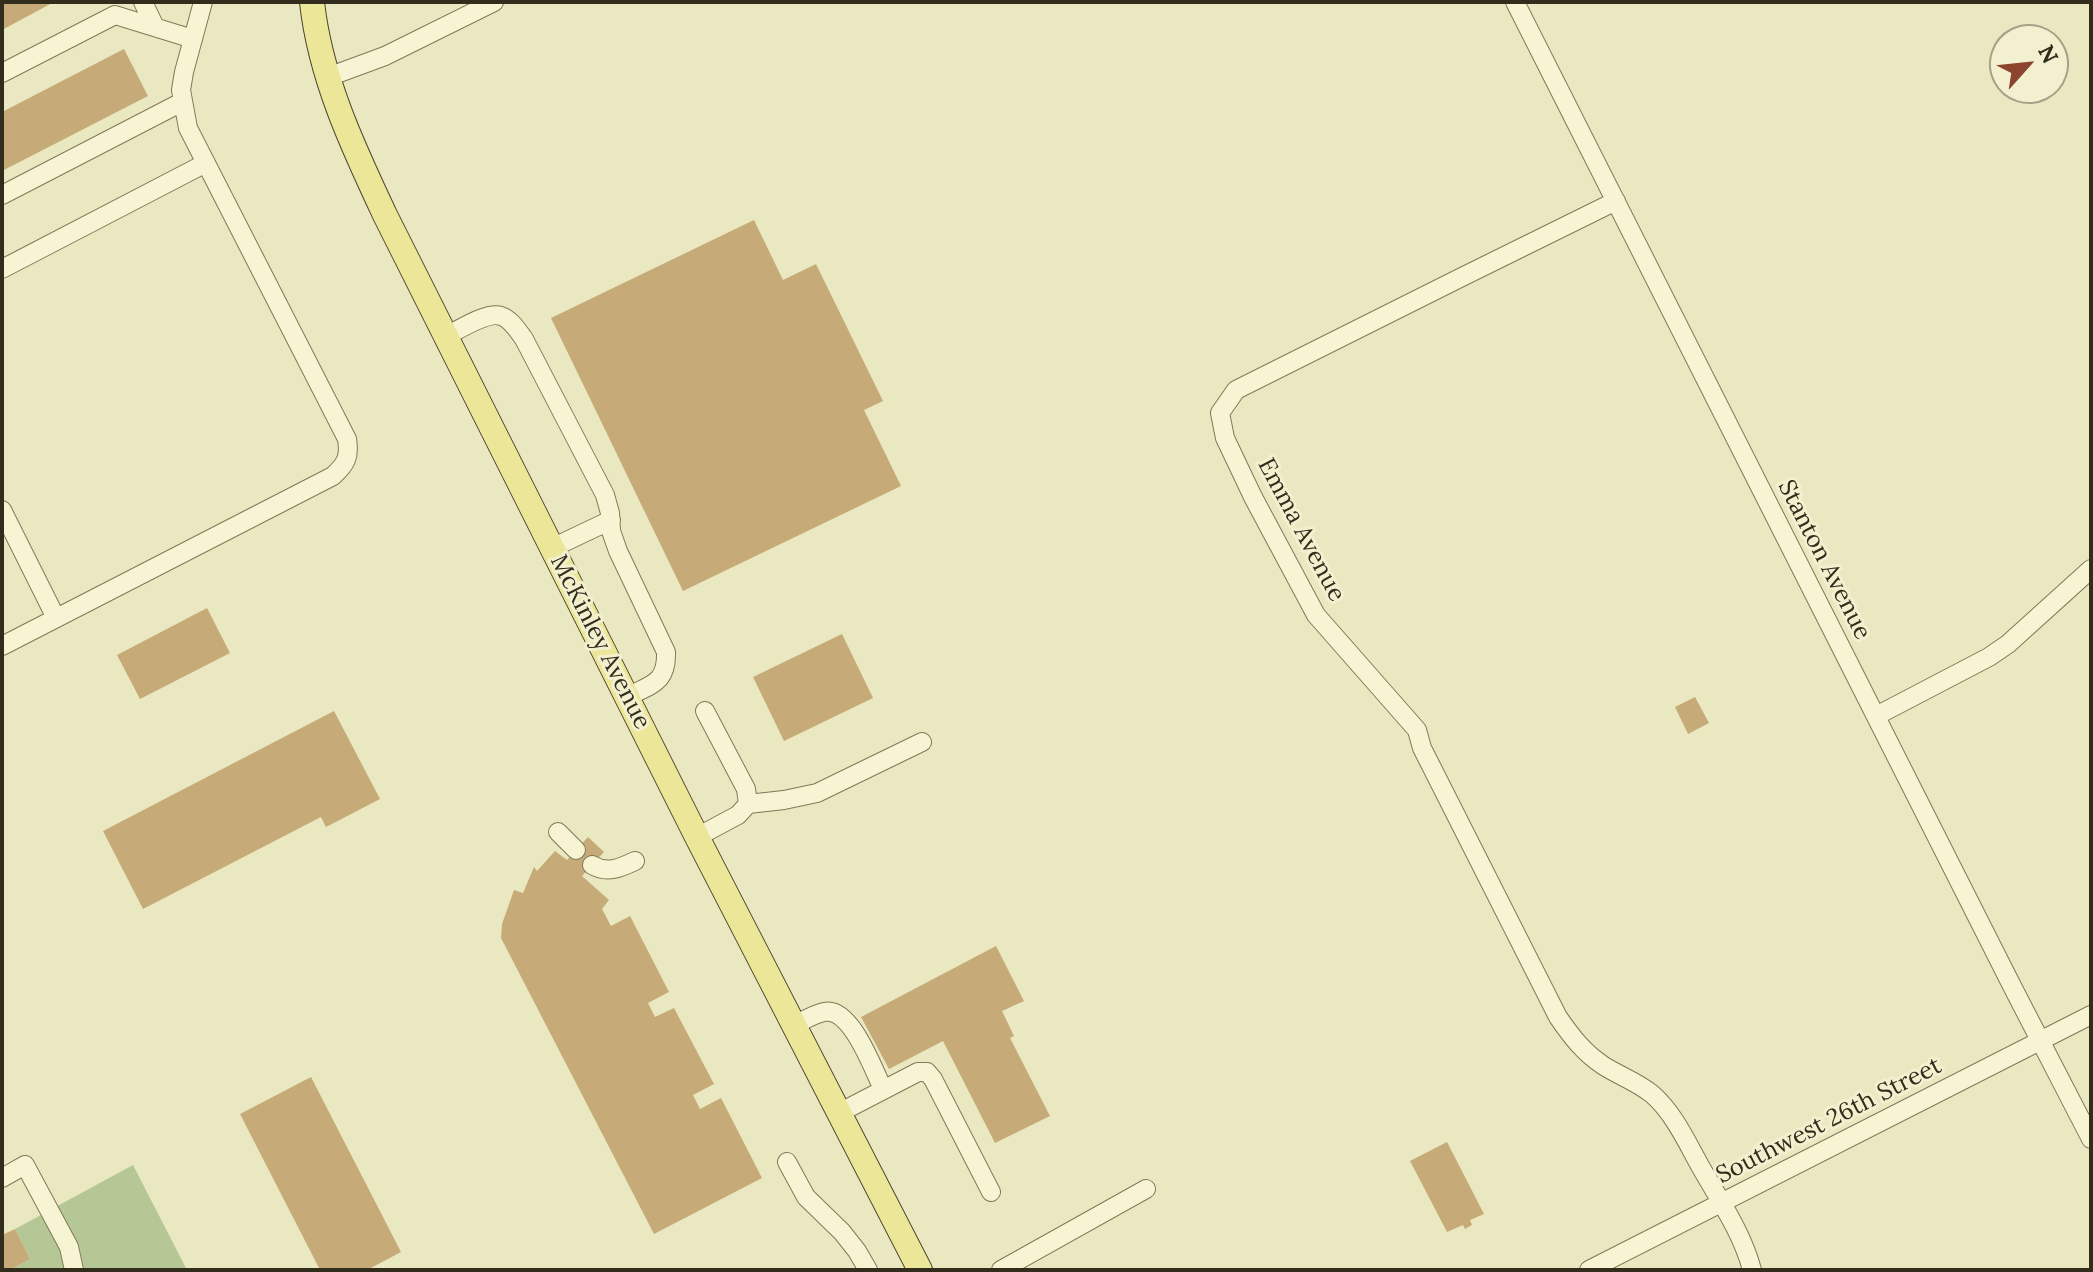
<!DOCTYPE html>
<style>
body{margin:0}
#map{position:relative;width:2093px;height:1272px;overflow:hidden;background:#eae8c0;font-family:Lora,serif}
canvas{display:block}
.frame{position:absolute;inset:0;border:4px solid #322c1d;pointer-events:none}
.north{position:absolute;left:1989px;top:24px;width:80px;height:80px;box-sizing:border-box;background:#f2f0cf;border:2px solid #a5a288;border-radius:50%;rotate:63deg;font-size:22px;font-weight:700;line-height:32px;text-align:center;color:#322c1d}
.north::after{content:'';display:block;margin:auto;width:28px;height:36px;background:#8c442e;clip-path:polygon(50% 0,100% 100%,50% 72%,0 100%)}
</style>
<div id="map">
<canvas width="2093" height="1272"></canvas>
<div class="frame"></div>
<div class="north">N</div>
</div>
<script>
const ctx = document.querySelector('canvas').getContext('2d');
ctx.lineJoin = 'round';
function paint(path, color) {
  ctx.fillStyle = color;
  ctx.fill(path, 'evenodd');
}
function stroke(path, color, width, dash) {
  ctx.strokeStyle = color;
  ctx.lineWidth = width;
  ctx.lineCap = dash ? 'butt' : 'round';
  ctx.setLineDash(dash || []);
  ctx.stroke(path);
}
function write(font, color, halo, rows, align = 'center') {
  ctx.font = font + ' Lora,serif';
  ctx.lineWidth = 6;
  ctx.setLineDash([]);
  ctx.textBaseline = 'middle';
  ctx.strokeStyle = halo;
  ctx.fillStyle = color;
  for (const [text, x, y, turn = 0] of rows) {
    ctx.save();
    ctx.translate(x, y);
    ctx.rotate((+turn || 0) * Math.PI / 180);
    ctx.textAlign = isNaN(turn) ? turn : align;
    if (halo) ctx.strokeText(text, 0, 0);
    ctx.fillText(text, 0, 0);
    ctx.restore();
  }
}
paint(new Path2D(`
 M133 1165 187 1270H10L30 1259 15 1229Z`), '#b5c795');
paint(new Path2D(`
 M2 2H54L2 30Z
 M124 49 148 96 2 171V112Z
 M754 220 783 280 816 264 883 401 864 410 901 486 683 591 551 318Z
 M207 608 230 653 140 699 117 655Z
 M842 634 873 698 784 741 753 677Z
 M1695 697 1709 723 1688 734 1675 707Z
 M334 711 380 799 326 827 321 817 143 909 103 831Z
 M588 837 604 852 582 876 609 900 602 909 611 926 630 916 669 992 648 1003 655 1017 674 1008 714 1084 693 1095 700 1109 721 1098 762 1178 654 1234 501 938 502 924 514 890 523 893 534 867 537 871 555 851 567 860Z
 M996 946 1024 1001 1002 1011 1014 1036 1010 1038 1050 1116 995 1143 943 1041 889 1069 861 1017Z
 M311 1077 401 1252 367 1270H320L240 1114Z
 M1447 1142 1484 1214 1470 1220 1472 1225 1465 1229 1463 1225 1447 1232 1410 1161Z
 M15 1229 30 1259 10 1270H2V1235Z`), '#c6ab78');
const minor = new Path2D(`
 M143 2 154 25
 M1515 2 2012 986 2091 1139
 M2 73 115 15 193 39
 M328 77 385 56 494 2
 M2 195 182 102
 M1616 201C1489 263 1362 327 1236 390L1220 413 1225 438 1253 497 1316 615 1417 730 1422 748 1558 1017C1571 1036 1584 1053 1604 1066 1620 1076 1637 1082 1652 1094 1675 1114 1688 1145 1703 1171 1721 1202 1743 1235 1752 1270
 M2 269 206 163
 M446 336C459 330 487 311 501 316 511 319 518 331 524 339L605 495 610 513 611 531 618 551 666 652C667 683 652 684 627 697
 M2 510 56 618
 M552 548 611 520
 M2 646 333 476C346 464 350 457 347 439L188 128 181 90 184 72 203 2
 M1876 716 1989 657 2008 644 2091 569
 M748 804 784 800 817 793 922 742
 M558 832 576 850
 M697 837 738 815 748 804 746 789 705 711
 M592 865C607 874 620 868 635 861
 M794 1025C803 1021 814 1014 824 1012 851 1006 873 1069 883 1089
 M839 1113 918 1072H927L933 1079 991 1192
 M787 1162 806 1197 842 1232 857 1251 868 1270
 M2 1178 25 1165 69 1247 74 1270
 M1001 1270 1146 1189
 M1589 1270 2091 1015`);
const major = new Path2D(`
 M312 2C320 77 353 147 385 215L697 837 920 1270`);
stroke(minor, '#827859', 20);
stroke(major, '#4f452d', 26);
stroke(minor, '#f6f4d2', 18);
stroke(major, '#ece699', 24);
write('24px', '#322c1d', '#f2f0cf', [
 ["Emma Avenue",1301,530,62],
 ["Stanton Avenue",1824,560,63],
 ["McKinley Avenue",600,642,63],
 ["Southwest 26th Street",1829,1121,-27]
]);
</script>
